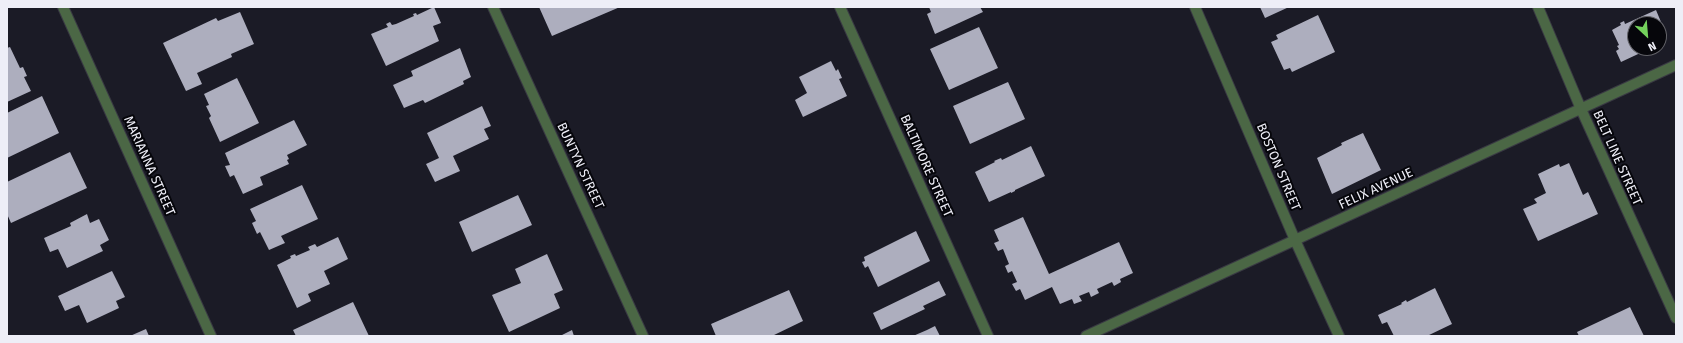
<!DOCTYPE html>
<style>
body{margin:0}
#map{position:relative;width:1683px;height:343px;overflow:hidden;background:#1b1b26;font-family:"Fira Sans",sans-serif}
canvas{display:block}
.frame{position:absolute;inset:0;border:8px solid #eeeef7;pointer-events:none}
.north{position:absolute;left:1627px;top:16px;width:40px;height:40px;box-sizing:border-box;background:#06060b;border:1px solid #636369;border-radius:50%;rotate:154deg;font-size:11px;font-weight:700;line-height:16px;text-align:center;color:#eeeef7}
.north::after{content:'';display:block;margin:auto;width:14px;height:18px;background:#74d25c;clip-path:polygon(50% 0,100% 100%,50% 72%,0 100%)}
</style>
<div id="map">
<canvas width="1683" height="343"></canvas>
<div class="frame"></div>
<div class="north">N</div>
</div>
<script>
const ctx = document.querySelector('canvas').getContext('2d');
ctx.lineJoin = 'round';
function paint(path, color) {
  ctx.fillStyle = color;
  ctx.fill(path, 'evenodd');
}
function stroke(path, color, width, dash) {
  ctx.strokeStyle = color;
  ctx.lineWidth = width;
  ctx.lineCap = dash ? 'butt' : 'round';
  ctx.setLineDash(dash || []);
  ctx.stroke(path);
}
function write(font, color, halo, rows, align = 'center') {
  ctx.font = font + ' "Fira Sans",sans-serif';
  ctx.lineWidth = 4;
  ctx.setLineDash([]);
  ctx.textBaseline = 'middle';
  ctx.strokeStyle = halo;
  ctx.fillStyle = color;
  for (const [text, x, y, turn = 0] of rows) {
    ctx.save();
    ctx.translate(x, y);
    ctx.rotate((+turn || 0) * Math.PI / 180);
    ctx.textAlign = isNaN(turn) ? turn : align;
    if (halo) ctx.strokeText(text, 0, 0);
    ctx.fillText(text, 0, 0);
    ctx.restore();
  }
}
paint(new Path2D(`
 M434 7 441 23 433 26 439 41 386 66 371 34 388 27 386 24 390 22 392 25 396 24 414 16 413 14 416 13 417 15Z
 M539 7H620L552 36Z
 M929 7H980L983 12 935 34 927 14 931 12Z
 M1260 7H1289L1265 18Z
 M1656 10 1661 22 1656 24H1635V48H1651L1621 62 1616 51 1619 49 1617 46 1619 45 1612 30 1621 25 1620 23 1624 21 1625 24Z
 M240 12 254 44 231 54 232 57 197 73 202 84 186 91 163 43 216 18 218 21Z
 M1318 15 1335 52 1292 72 1290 68 1284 70 1271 42 1278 39 1276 35Z
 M979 27 998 68 949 90 930 49Z
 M1659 29 1665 41 1659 44Z
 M10 47 20 68 23 67 27 76 24 77 31 91 7 102V48Z
 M460 48 471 77 463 81 464 84 425 103 423 100 404 108 393 85 413 76 411 71Z
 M831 61 836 71 838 69 842 78 839 79 847 96 803 117 795 100 807 93 799 77Z
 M237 78 259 123 220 142 209 118 211 116 206 106 209 105 204 94Z
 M1008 82 1025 119 970 144 953 106Z
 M42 96 59 133 7 158V113Z
 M482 106 491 126 484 129 489 139 453 156 460 171 435 182 426 164 439 158 427 133Z
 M294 120 307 145 287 155 289 159 287 160 289 164 260 177 263 185 243 194 234 175 230 177 225 166 230 165 225 153Z
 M1363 133 1381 170 1332 194 1317 158 1342 145 1341 143Z
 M1031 146 1045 176 1015 190V191L1011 193V192L989 202 975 172 995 162 994 161 1001 158 1002 160Z
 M70 152 87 188 11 223 7 214V182Z
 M1569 163 1583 195 1588 192 1598 214 1538 241 1523 209 1537 203 1534 199 1546 193 1538 174 1559 164 1560 167Z
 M302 185 318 219 281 236 285 243 269 250 260 232 257 234 252 223 256 221 250 209Z
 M518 195 532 225 472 252 459 222Z
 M87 214 90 223 99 219 109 240 100 245 103 251 67 268 58 249 50 252 44 238 71 226 70 223Z
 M1023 217 1049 274 1119 242 1133 273 1120 279 1121 282 1114 286 1112 282 1097 289 1099 293 1091 297 1089 292 1079 296 1082 301 1074 304 1072 299 1060 304 1052 287 1025 300 1020 289 1016 291 1012 284 1017 282 1012 271 1008 273 1005 266 1009 264 1003 249 998 251 994 243 999 241 994 230Z
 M916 231 930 261 878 287 868 266 865 268 862 262 865 261 864 257Z
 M338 237 348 259 324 271 330 284 308 294 311 301 297 308 277 265 291 258 290 256 295 254 296 256 310 250 308 247 315 244 317 247Z
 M547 254 563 290 554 294 560 308 509 332 492 295 521 283 515 269Z
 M112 271 125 297 116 301 119 308 87 323 79 305 65 311 58 296Z
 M939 281 946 295 923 306 925 309 881 330 873 313Z
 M1435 288 1452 324 1427 336H1394L1387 322 1382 324 1378 315 1402 304 1401 303 1406 300 1407 302Z
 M789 290 803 321 772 336H716L711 324Z
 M353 302 369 336H296L293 330Z
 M1630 307 1644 336H1579L1577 332Z
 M935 326 940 336H913L927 330Z
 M146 329 149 336H130Z
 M572 330 574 336H560Z`), '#adaebe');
const minor = new Path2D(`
 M63 7 211 336
 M493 7 643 336
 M840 7 988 336
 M1195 7 1295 240 1339 336
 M1538 7 1581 109 1676 318
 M1086 336 1676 65`);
stroke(minor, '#393943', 12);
stroke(minor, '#4b6745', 10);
write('13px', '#eeeef7', '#06060b', [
 ["BELT LINE STREET",1617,158,66],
 ["MARIANNA STREET",149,166,66],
 ["BUNTYN STREET",580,166,65],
 ["BALTIMORE STREET",926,166,66],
 ["BOSTON STREET",1278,167,67],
 ["FELIX AVENUE",1376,189,-25]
]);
</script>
